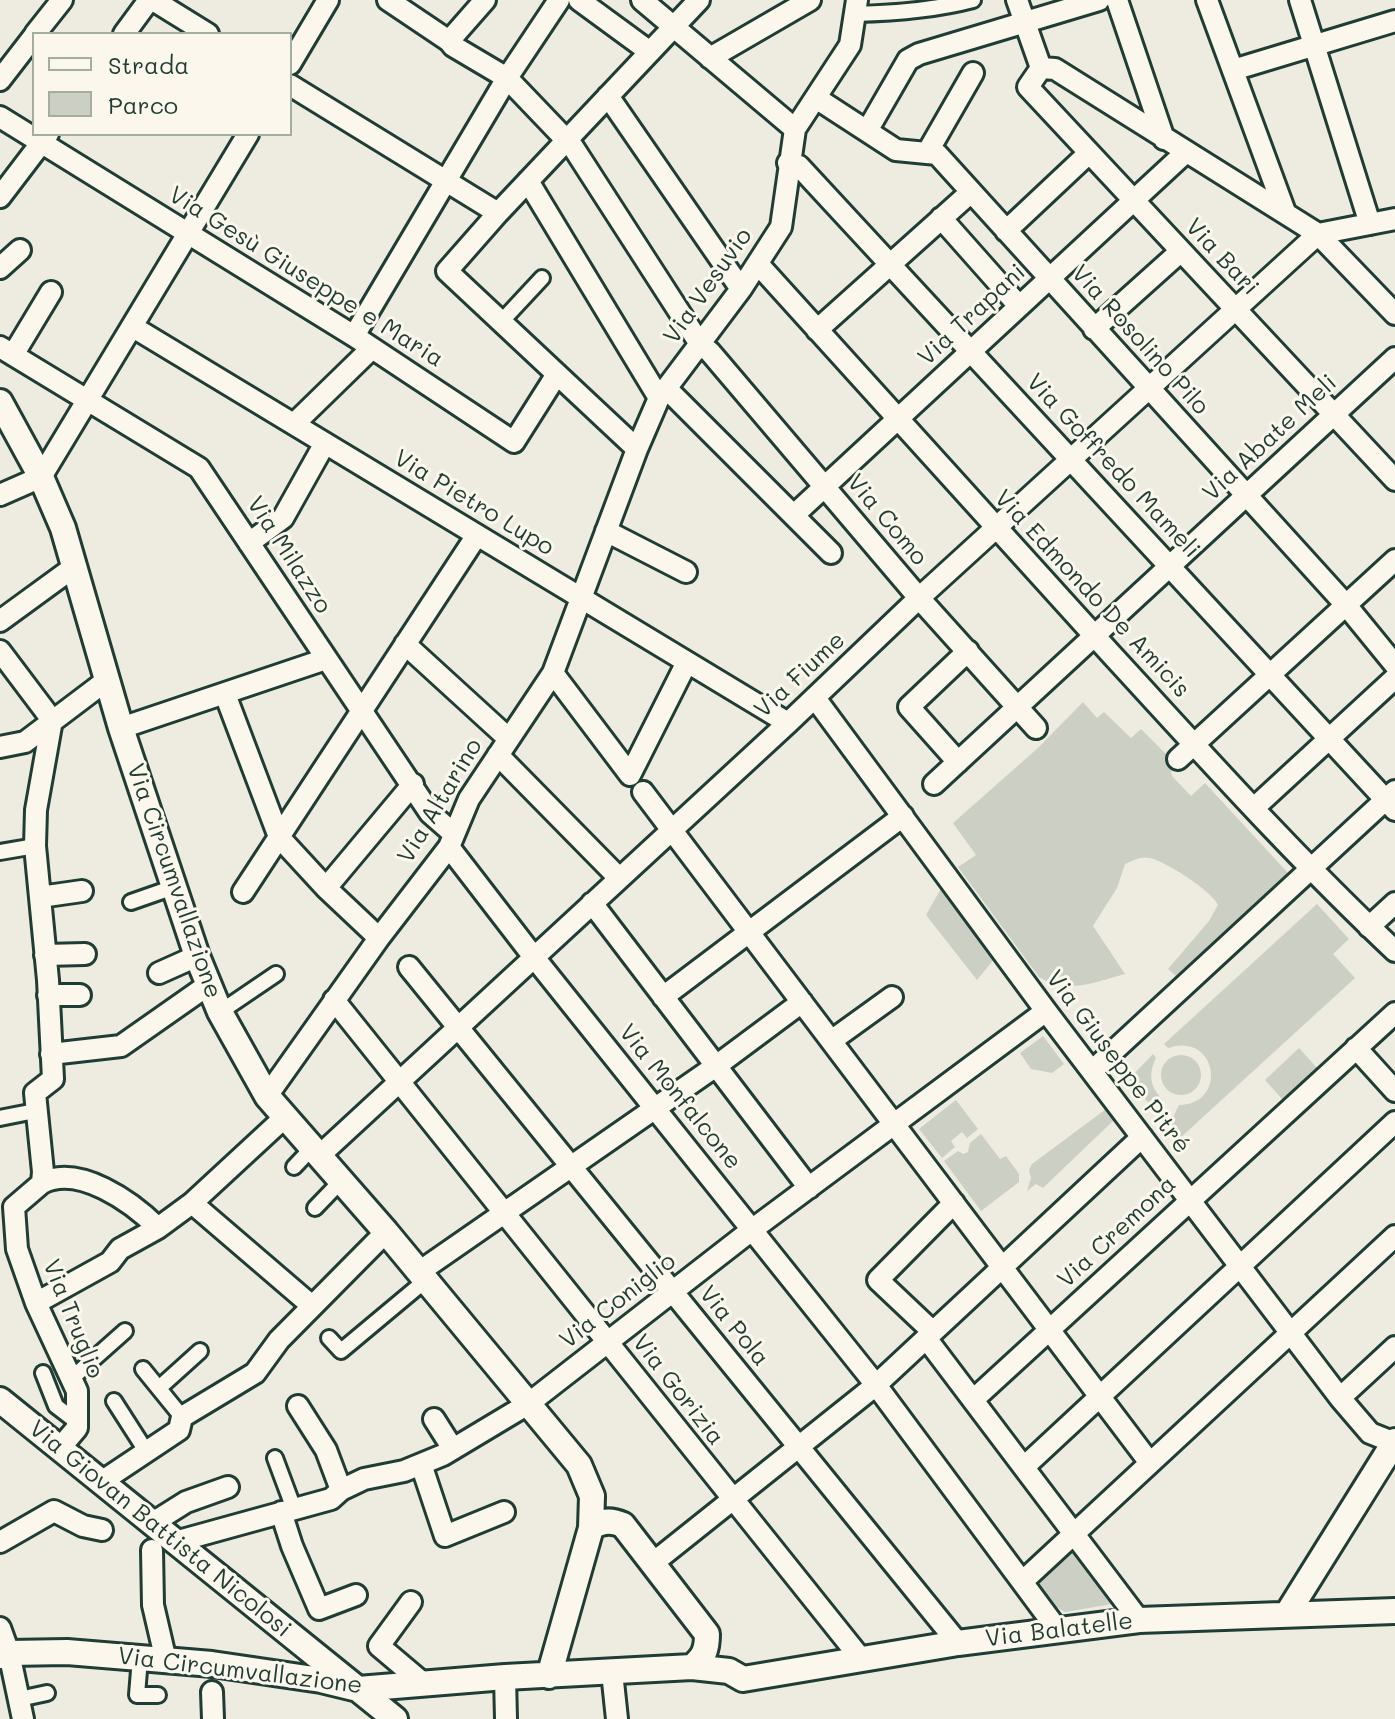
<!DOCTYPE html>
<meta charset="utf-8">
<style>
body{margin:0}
#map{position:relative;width:1395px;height:1719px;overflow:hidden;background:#eeece1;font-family:Mali,sans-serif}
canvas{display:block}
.legend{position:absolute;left:32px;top:32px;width:260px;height:104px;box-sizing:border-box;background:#fbf7ec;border:2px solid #a3ada2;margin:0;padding:10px 14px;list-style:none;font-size:24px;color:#1f3d34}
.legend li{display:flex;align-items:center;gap:16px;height:40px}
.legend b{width:40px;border:2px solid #a3ada2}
</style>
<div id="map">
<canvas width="1395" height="1719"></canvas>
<ul class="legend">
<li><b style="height:10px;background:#fbf7ec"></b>Strada</li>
<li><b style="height:22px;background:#cbcfc4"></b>Parco</li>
</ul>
</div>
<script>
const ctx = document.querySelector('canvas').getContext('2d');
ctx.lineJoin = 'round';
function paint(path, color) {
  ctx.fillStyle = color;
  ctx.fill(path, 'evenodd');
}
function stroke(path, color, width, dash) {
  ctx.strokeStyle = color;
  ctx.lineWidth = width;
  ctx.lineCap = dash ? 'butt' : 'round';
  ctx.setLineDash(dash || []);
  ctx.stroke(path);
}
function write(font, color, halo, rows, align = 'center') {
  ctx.font = font + ' Mali,sans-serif';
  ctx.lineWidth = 6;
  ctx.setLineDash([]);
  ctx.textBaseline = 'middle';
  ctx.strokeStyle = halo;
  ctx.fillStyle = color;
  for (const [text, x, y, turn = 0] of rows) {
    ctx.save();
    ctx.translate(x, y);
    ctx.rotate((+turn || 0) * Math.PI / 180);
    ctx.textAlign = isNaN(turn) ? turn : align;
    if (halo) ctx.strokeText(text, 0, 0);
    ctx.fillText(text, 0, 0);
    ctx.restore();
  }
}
paint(new Path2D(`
 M1083 702 1097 718 1104 712 1131 738 1141 729 1169 757 1172 776 1191 796 1205 783 1288 873 1176 976 1168 969 1209 921 1218 905C1212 891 1165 861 1150 858 1141 856 1134 860 1125 864L1117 888 1093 926 1125 974C1095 982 1067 995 1039 977L958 867 976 855 953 823 1039 747Z
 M942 887 995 958 977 980 926 915Z
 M1317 904 1349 939 1333 954 1355 978 1179 1139 1168 1127 1179 1105C1229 1104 1217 1031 1168 1048L1164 1044Z
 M1043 1036 1064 1064 1052 1073 1031 1069 1020 1053Z
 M1299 1048 1318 1069 1283 1100 1265 1080Z
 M1153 1054 1156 1058C1148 1074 1150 1087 1163 1100L1150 1105 1129 1079Z
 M1161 1075a20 20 0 1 1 40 0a20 20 0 1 1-40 0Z
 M956 1100 978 1129 967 1138 962 1132 951 1141 955 1147 942 1158 919 1129Z
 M1106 1109 1114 1120 1043 1188 1036 1184 1027 1191 1031 1178 1029 1170 1032 1164Z
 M981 1134 1000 1159 1006 1156 1019 1174V1182L981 1211 944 1161 958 1151 963 1154 968 1152 970 1143Z
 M1071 1550 1112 1604 1065 1612 1055 1606 1037 1581Z`), '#cbcfc4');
const pedestrian = new Path2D(`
 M856 14C896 13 935 10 973 0
 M501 322 542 278
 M0 852 35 846
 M131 902 174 887
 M220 1012 276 974
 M0 1118 35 1111
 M294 1167 312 1148
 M315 1208 341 1181
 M329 1338 341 1351 426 1280
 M143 1369 182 1417
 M43 1373 56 1406 77 1422
 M71 1379 125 1331
 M159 1388 200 1351
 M114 1401 146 1451
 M275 1458 294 1509
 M140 1658 137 1695H158
 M19 1699 47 1693`);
const minor = new Path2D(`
 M153 0 208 34
 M388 0 449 41 453 46 507 78 573 147 700 344 710 352 919 598 1036 728
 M579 0 650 52
 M642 0 795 129
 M1017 0 1041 68
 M1117 0 1164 139
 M1207 0 1285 212
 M1300 0 1370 224
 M35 34 62 0
 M124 34 149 0
 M449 41 485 0
 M710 58 810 0
 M290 64 328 0
 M1041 68 1028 87 1395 480
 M1041 68 1055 69 1318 234 1395 314
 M1233 70 1395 21
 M0 80 34 36
 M290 85 498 213
 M608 96 741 289
 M816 98 896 150 937 154 1346 605 1395 665
 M0 117 354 336 514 442 557 374
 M867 131 908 60 919 54 1099 0
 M927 153 973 73
 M788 163 799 166 1395 810
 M528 181 659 398
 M0 197 48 134
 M941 218 1019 306
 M1006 231 1089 153
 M1318 234 1395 219
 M758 264C875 394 993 524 1111 654 1204 755 1295 857 1395 951
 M0 268 20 250
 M133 327 788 723
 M1094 329 1181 251
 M817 330 971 192
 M354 336 507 78 559 0
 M0 347 199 468 430 813 454 834
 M13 355 51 292
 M666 388 831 553
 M294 424 372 348
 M637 449 447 271 498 213 699 0
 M0 495 41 477 248 134
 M794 515 1186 152
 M606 531 686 572
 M249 543 283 518 325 443
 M0 621 74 567
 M405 644 509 739
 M0 651 52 720
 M553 673 630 775 687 662
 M225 694 279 837 326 888 379 938
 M815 698 1046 1011 1340 1398 1370 1433 1395 1443
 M121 728 326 659
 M0 747 25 742 107 680
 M498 755 619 878
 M1178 759 1395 560
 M958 762 909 707 968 651
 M934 784 1395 358
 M643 792 1150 1463
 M1254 808 1395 678
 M449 847 533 956 876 1385 1057 1629
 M326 888 413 784
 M243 892 477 535
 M40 897 82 891
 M592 903 809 1188
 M1369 927 1395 903
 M45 955 85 954
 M409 967 958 1643
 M159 973 197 956
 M48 995H80
 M663 997 903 816
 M334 1000 862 1660
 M831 1041 892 997
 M1356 1048 1395 1091
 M51 1054 121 1046 208 985
 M1093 1070 1395 791
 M267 1096 379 938 449 847 469 799 553 673 637 449 659 398 741 289 781 227 795 129 850 45 857 0
 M319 1156 788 723 919 598 1318 234
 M42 1183C79 1164 132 1202 158 1228
 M192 1203 312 1306
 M14 1207 42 1183 43 1172 35 1093 53 1079 48 980 35 846 36 810 52 720
 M14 1207 17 1249 36 1303 77 1391V1428L60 1448
 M419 1272 716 1066 802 1002
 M36 1303 110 1262 120 1249 158 1228 192 1203 285 1117
 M933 1332 878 1280 954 1203
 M926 1338 1139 1620
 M1340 1398 1395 1347
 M973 1400 1395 1013
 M298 1406 326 1450 341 1490
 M434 1419 453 1449
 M421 1464 445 1536 504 1512
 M1024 1467 1395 1122
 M101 1482 179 1430 182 1417 255 1373 279 1340 386 1232
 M281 1512 292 1546 319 1609 356 1595
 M151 1524 186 1502 228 1487
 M0 1542 54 1511 83 1526 102 1530
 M175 1542 331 1499 341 1490 364 1479 404 1471 443 1455 528 1404 753 1229 1046 1011
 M152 1550 153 1605 166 1661
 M653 1563 876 1385 1142 1137
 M1022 1582 1395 1236
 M411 1602 379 1646 424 1684
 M0 1628 9 1653 23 1719
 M612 1672 617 1719
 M505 1677 506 1719
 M212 1692 213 1719`);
const tertiary = new Path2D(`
 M0 402 41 477 63 528 121 728 197 956 220 1012 267 1096 386 1232 579 1465 592 1496 591 1528
 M0 1400 395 1719
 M1287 1614 1395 1441
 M0 1656 9 1653 67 1652 212 1664 321 1680 358 1689 505 1677 692 1667 729 1671 743 1679 958 1643 1139 1620 1395 1611
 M549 1676 591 1528C601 1520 612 1520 623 1525L707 1634C707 1650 704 1657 692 1667`);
stroke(pedestrian, '#1f3d34', 20);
stroke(minor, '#1f3d34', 26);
stroke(tertiary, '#1f3d34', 30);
stroke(pedestrian, '#fbf7ec', 14);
stroke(minor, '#fbf7ec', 20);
stroke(tertiary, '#fbf7ec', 24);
write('24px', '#1f3d34', '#fbf7ec', [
 ["Via Bari",1222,257,47],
 ["Via Gesù Giuseppe e Maria",306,277,32],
 ["Via Vesuvio",708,286,-55],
 ["Via Trapani",972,315,-43],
 ["Via Rosolino Pilo",1140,340,48],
 ["Via Abate Meli",1270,438,-43],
 ["Via Goffredo Mameli",1113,466,47],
 ["Via Pietro Lupo",474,503,31],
 ["Via Como",887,520,50],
 ["Via Milazzo",289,555,57],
 ["Via Edmondo De Amicis",1092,594,47],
 ["Via Fiume",800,675,-43],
 ["Via Altarino",440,801,-59],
 ["Via Circumvallazione",174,881,71],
 ["Via Giuseppe Pitré",1118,1062,53],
 ["Via Monfalcone",680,1097,51],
 ["Via Cremona",1117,1232,-43],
 ["Via Coniglio",618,1301,-38],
 ["Via Truglio",73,1319,68],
 ["Via Pola",734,1326,51],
 ["Via Gorizia",678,1390,52],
 ["Via Giovan Battista Nicolosi",160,1529,39],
 ["Via Balatelle",1059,1630,-7],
 ["Via Circumvallazione",240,1671,7]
]);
</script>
